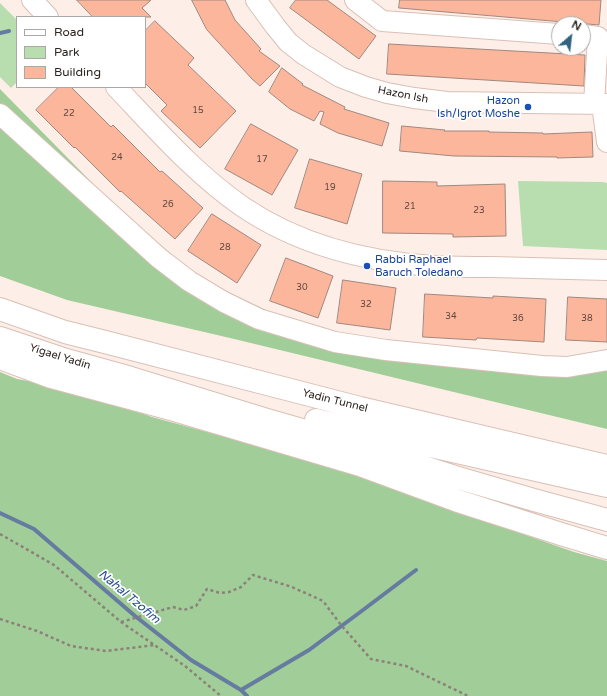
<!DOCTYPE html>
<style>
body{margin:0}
#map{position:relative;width:607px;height:696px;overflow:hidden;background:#feeee8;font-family:"Varela Round",sans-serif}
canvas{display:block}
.legend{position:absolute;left:16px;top:16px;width:130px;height:72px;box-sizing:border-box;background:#fff;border:1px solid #aba7a5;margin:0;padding:5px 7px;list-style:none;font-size:12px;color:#2c231f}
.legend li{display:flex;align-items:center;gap:8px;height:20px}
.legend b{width:20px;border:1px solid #aba7a5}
.north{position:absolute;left:551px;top:16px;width:40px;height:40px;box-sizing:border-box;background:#fff;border:1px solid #aba7a5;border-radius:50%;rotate:28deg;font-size:11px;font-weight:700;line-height:16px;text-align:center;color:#2c231f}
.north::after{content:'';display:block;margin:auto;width:14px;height:18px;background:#316280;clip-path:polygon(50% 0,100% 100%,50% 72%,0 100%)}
</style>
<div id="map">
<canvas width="607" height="696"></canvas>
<ul class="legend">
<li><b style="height:5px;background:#fff"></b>Road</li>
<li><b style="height:11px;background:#b8deb0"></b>Park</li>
<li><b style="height:11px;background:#fbb69b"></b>Building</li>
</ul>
<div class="north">N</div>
</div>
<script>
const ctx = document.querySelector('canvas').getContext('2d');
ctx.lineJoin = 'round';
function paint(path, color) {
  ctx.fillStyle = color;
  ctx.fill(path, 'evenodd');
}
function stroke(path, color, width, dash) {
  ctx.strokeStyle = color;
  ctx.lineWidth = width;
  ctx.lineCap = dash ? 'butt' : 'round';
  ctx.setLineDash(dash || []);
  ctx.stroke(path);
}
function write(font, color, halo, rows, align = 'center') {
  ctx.font = font + ' "Varela Round",sans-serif';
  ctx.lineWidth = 3.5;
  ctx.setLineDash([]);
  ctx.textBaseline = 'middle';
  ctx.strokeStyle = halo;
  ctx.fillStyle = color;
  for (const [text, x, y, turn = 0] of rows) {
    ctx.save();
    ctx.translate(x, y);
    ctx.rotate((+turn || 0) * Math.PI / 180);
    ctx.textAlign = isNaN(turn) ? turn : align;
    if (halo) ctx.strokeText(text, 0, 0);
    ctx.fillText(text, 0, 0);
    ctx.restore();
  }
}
paint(new Path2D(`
 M0 3 17 20V82L11 88 0 77Z
 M518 181 603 182 607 183V250L523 246Z`), '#b8deb0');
paint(new Path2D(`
 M0 89 112 203 199 278 291 322 403 349 607 363V429L230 338 67 300 0 276Z
 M0 372 17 379 34 382 121 406 152 417 321 463 574 552 607 561V696H0Z`), '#a1ce98');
stroke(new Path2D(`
 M0 33 9 31
 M0 513 34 529 135 616 191 660 241 690 247 696
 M241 690 309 650 359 613 416 570`), '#657ba0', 4);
const building = new Path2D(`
 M77 0H151L142 8 151 17H93Z
 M192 0H225L235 20 261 49 259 51 280 66 260 86 252 79 207 30Z
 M296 0H327L376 36 359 59 290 8Z
 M400 0H601L599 25 399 8Z
 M155 21 194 58 188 65 236 111 200 148 161 111 167 105 145 83V31Z
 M389 44 585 55 584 86 387 74Z
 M282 68 303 84 302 85 345 107 344 109 389 123 382 146 338 133 320 124 324 112 320 111 314 121 290 109 269 92Z
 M59 87H71L111 127 113 125 160 172 162 171 203 208 175 239 121 191 120 192 75 147 74 148 36 110Z
 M251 124 298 150 272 195 225 169Z
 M402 126 445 130 444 131H489V132L543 133V134L592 132 593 157 557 158V157L454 156 400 151Z
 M310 159 362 174 347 224 295 208Z
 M383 181 437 182V186L505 184 506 236 453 237V234L383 233Z
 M212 214 261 245 237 283 188 251Z
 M286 258 333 276 318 318 270 301Z
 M343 280 396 288 390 330 337 323Z
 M425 294 493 298V296L546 299 544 342 477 338 476 340 423 337Z
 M568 297 607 299V342L566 340Z`);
paint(building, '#fbb69b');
stroke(building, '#a0887f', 1);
const minor = new Path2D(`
 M32 0 48 17
 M256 0 275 26 288 42 303 54 340 77 366 87 387 93 414 98 447 102 607 104
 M355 0 382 21 559 34
 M583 35 598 37 594 104
 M116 87C156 129 195 174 243 207 301 246 366 262 435 266 454 267 473 267 492 267 530 268 569 269 607 270
 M602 104 607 142
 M0 114 159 258 189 281 224 302 259 319 335 342 386 350 542 366 567 367 607 360`);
const highway = new Path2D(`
 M0 309 65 332 105 342 360 408 607 466
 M0 338 63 359 121 375 267 420 358 446 455 477 534 500 607 520
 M0 358 51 377 174 410 360 465 458 501 561 534 607 548
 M316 420 607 486`);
stroke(minor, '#d9c0b6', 22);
stroke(highway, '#d9c0b6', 24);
stroke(new Path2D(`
 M0 534 54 565 121 622 185 666 221 696
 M0 619 37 631 71 646 106 651 155 645
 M121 622 173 607 184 610 196 606 207 589 220 593 229 592 241 587 253 575 292 587 323 601 341 625 371 659 406 666 468 696`), '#8c807b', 2.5, [3, 3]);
stroke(minor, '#fff', 20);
stroke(highway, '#fff', 22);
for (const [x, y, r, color] of [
 [528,107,4,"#1a4fb4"],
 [367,266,4,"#1a4fb4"]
]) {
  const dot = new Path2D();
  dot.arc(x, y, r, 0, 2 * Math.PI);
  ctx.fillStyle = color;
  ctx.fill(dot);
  stroke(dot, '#fff', 1.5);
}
write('9px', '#60483e', null, [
 ["15",198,111],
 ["22",69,114],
 ["24",117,158],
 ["17",262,160],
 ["19",330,188],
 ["26",168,205],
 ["21",410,207],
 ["23",479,211],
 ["28",225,248],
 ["30",302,288],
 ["32",366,305],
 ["34",451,317],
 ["36",518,319],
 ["38",587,319]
]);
write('11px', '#2c231f', '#fff', [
 ["Hazon Ish",403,95,11],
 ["Yigael Yadin",60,357,17],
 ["Yadin Tunnel",335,401,14]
]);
write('11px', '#164399', '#fff', [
 ["Hazon",520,101],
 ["Ish/Igrot Moshe",520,114],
 ["Rabbi Raphael",375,260,"left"],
 ["Baruch Toledano",375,273,"left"]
], 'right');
write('italic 12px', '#255092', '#fff', [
 ["Nahal Tzofim",129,597,40]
]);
</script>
